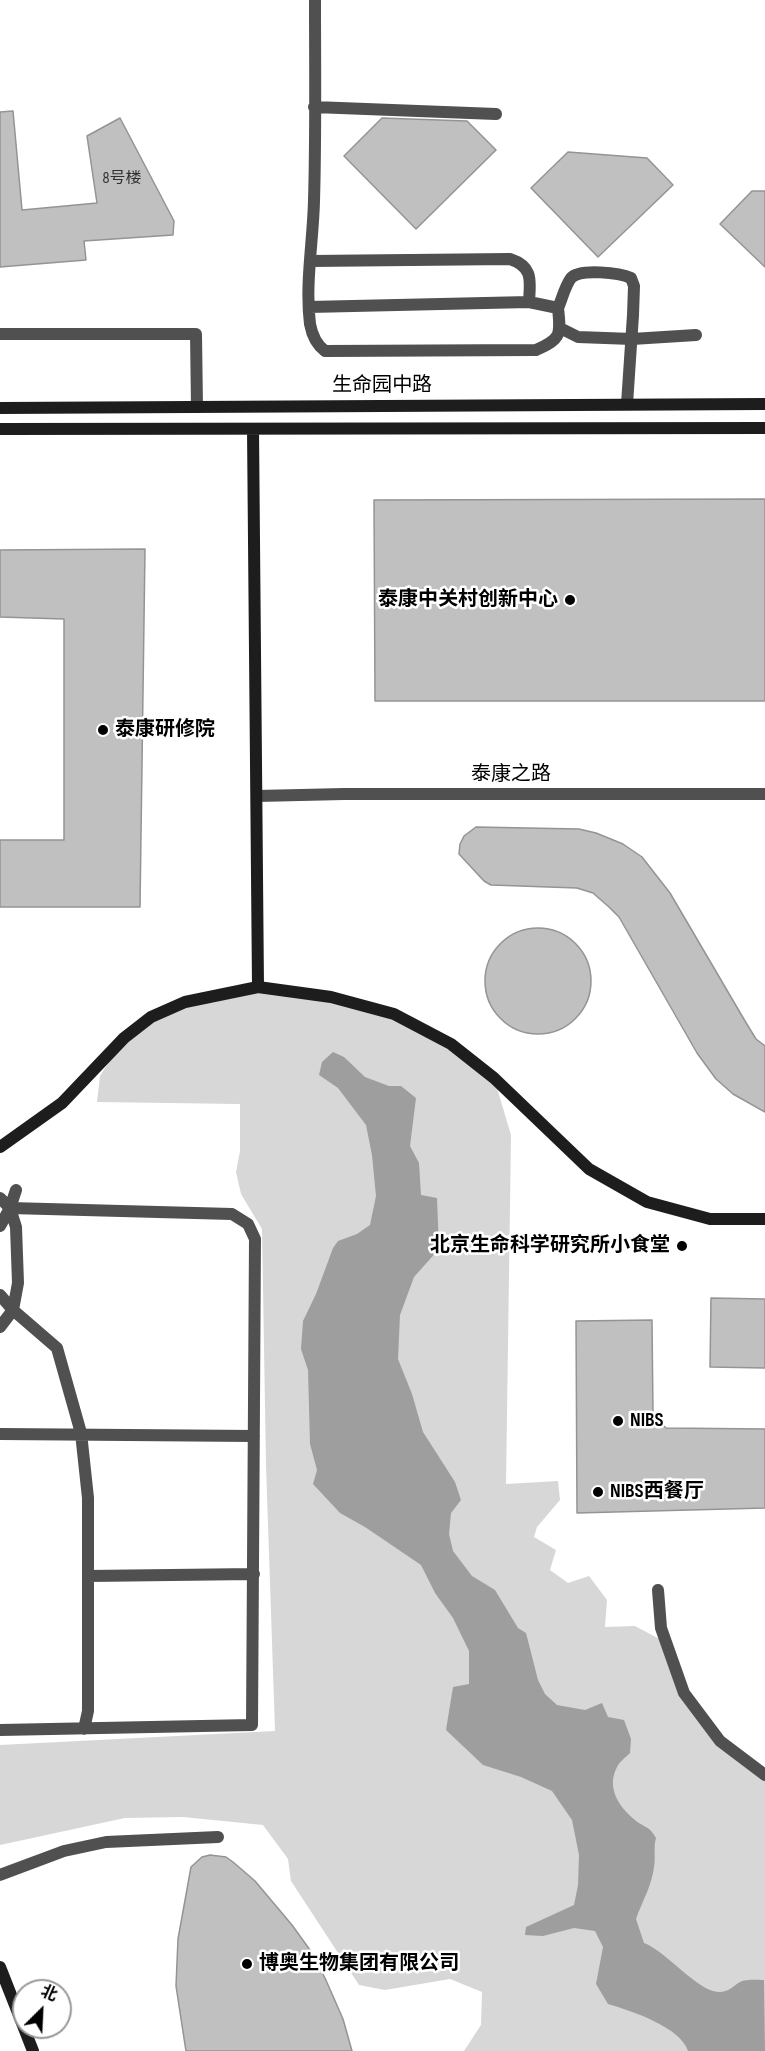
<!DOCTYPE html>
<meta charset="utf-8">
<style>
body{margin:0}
#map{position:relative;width:765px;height:2051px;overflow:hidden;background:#fff;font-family:"Sofia Sans Condensed","Noto Sans SC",sans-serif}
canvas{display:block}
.north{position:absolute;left:12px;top:1979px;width:60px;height:60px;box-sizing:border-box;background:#fff;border:2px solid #999;border-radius:50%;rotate:24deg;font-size:16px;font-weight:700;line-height:24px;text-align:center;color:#000}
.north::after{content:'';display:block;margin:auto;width:21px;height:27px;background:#000;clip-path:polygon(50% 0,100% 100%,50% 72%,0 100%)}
</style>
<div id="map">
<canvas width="765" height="2051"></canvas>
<div class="north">北</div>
</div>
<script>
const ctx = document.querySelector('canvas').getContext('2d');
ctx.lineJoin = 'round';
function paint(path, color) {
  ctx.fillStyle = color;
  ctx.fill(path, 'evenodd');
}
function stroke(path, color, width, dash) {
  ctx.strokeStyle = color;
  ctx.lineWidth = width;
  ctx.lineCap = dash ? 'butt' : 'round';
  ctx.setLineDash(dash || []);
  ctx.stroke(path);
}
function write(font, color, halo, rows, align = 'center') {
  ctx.font = font + ' "Sofia Sans Condensed","Noto Sans SC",sans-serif';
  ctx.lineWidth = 5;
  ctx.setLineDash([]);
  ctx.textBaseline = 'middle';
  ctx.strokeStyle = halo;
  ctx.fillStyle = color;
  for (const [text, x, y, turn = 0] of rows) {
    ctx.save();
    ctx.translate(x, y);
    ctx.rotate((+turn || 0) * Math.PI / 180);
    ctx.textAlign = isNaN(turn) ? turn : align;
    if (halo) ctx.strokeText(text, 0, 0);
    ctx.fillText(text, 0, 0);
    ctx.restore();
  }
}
paint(new Path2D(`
 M258 987 394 1014 494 1078 511 1135 506 1484 558 1481 560 1500 537 1527 534 1537 556 1550 550 1570 568 1583 589 1576 607 1600 605 1627 635 1626 667 1643 684 1693 720 1741 765 1775V2051H464L481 2025 482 1992 450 1979 385 1990 359 1985 291 1881 288 1859 263 1825 183 1817 125 1818 0 1845V1745L275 1731 266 1465 262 1229 241 1194 236 1172 240 1151V1104L97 1102 100 1076 124 1038 151 1017Z`), '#d7d7d7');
paint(new Path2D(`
 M333 1052 344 1057 365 1077 389 1086H401L416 1098 410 1146 419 1163 421 1195 437 1198 439 1249 414 1277 400 1315 398 1359 412 1394 423 1432 455 1482 461 1500 451 1513 449 1534 453 1551 472 1576 495 1590 518 1628 526 1633 538 1680 545 1694 557 1705 585 1710 602 1703 608 1717 624 1720 631 1739 630 1753C626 1757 619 1762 617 1767 606 1788 619 1807 635 1820 644 1828 649 1825 656 1838 653 1848 656 1857 654 1867 652 1885 642 1902 636 1919L644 1943C666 1951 698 1992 719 1992 729 1992 733 1986 740 1982 746 1979 757 1980 764 1980L765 2051H688C680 2027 632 2011 608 2004L596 1984 603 1947 595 1931 574 1928 543 1936 525 1935 526 1927 574 1905 578 1885 579 1855 572 1820 552 1791 521 1777 483 1765 446 1730 453 1687 469 1684V1651L453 1618 435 1593 421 1565 365 1527 340 1513 313 1484 317 1470 310 1444 308 1370 301 1349 303 1321 316 1294 333 1248 338 1241 357 1234 370 1225 376 1196 372 1155 366 1125 338 1088 319 1075 322 1062Z`), '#9e9e9e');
const building = new Path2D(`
 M13 111 22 210 97 203 87 136 120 118 174 221 173 235 84 241 86 260 0 267V112Z
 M382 118 467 121 496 150 416 229 344 156Z
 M568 152 647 158 673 185 598 257 531 188Z
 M752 191H765V267L720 224Z
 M765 499V701H375L374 500Z
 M145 549 140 907H0V840H64V619L0 617V550Z
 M476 827 579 829 596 833 623 844 642 857 670 893 745 1021 756 1039 765 1046V1112L733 1094 716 1079 697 1053 619 917 609 907 593 893 577 888 491 885 484 881 459 854 460 844 464 836Z
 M485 981a53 53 0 1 1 106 0a53 53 0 1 1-106 0Z
 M711 1298 765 1299V1368L710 1367Z
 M652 1320 653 1414 666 1428 765 1429V1508L577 1513 576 1321Z
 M210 1855 226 1857 233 1862 255 1881 292 1925 310 1950 325 1978 343 2019 352 2051H186L176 1986 178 1939 191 1867 202 1857Z`);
paint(building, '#c0c0c0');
stroke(building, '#949494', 1.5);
stroke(new Path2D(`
 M314 107 496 114
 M310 261 510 259C534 267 530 281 529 302L558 308C561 335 561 339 536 350L325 351C317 345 312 335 310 324 305 284 313 242 314 201 316 134 315 67 315 0
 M309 307 529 302
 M558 308C562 299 565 286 571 278 580 268 620 273 631 278L634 286 633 315 627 404
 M560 328 578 337 632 339 696 335
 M0 334H196L197 407
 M257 796 344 794H765
 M0 1198 10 1208 16 1227 18 1283 13 1310 0 1327
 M0 1226 10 1208 16 1190
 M0 1295 13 1310 57 1348 81 1433 88 1498V1711L84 1729
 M0 1434 254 1436
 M88 1576 254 1574
 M658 1590 661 1628 684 1693 720 1741 765 1775
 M0 1730 252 1725 255 1239 248 1224 232 1214 10 1208
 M0 1875 64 1851 106 1842 218 1837`), '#505050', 12);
stroke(new Path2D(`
 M0 408 765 404
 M0 429 765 428
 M253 429 258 987
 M0 1147 62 1103 124 1038 151 1017 185 1002 258 987 331 997 394 1014 451 1044 494 1078 589 1169 647 1202 710 1219H765
 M0 1967 33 2051`), '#1d1d1d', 12);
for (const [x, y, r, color] of [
 [570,600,6,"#000"],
 [103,730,6,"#000"],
 [682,1246,6,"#000"],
 [618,1421,6,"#000"],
 [598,1492,6,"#000"],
 [247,1964,6,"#000"]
]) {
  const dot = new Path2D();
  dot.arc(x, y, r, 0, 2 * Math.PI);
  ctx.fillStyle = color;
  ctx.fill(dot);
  stroke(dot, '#fff', 2);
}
write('16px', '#303030', null, [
 ["8号楼",122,179]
]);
write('20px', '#000', '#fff', [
 ["生命园中路",382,386],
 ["泰康之路",511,775]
]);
write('bold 20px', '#000', '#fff', [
 ["泰康中关村创新中心",558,600,"right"],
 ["泰康研修院",115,730],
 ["北京生命科学研究所小食堂",670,1246,"right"],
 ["NIBS",630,1421],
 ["NIBS西餐厅",610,1492],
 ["博奥生物集团有限公司",259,1964]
], 'left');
</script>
